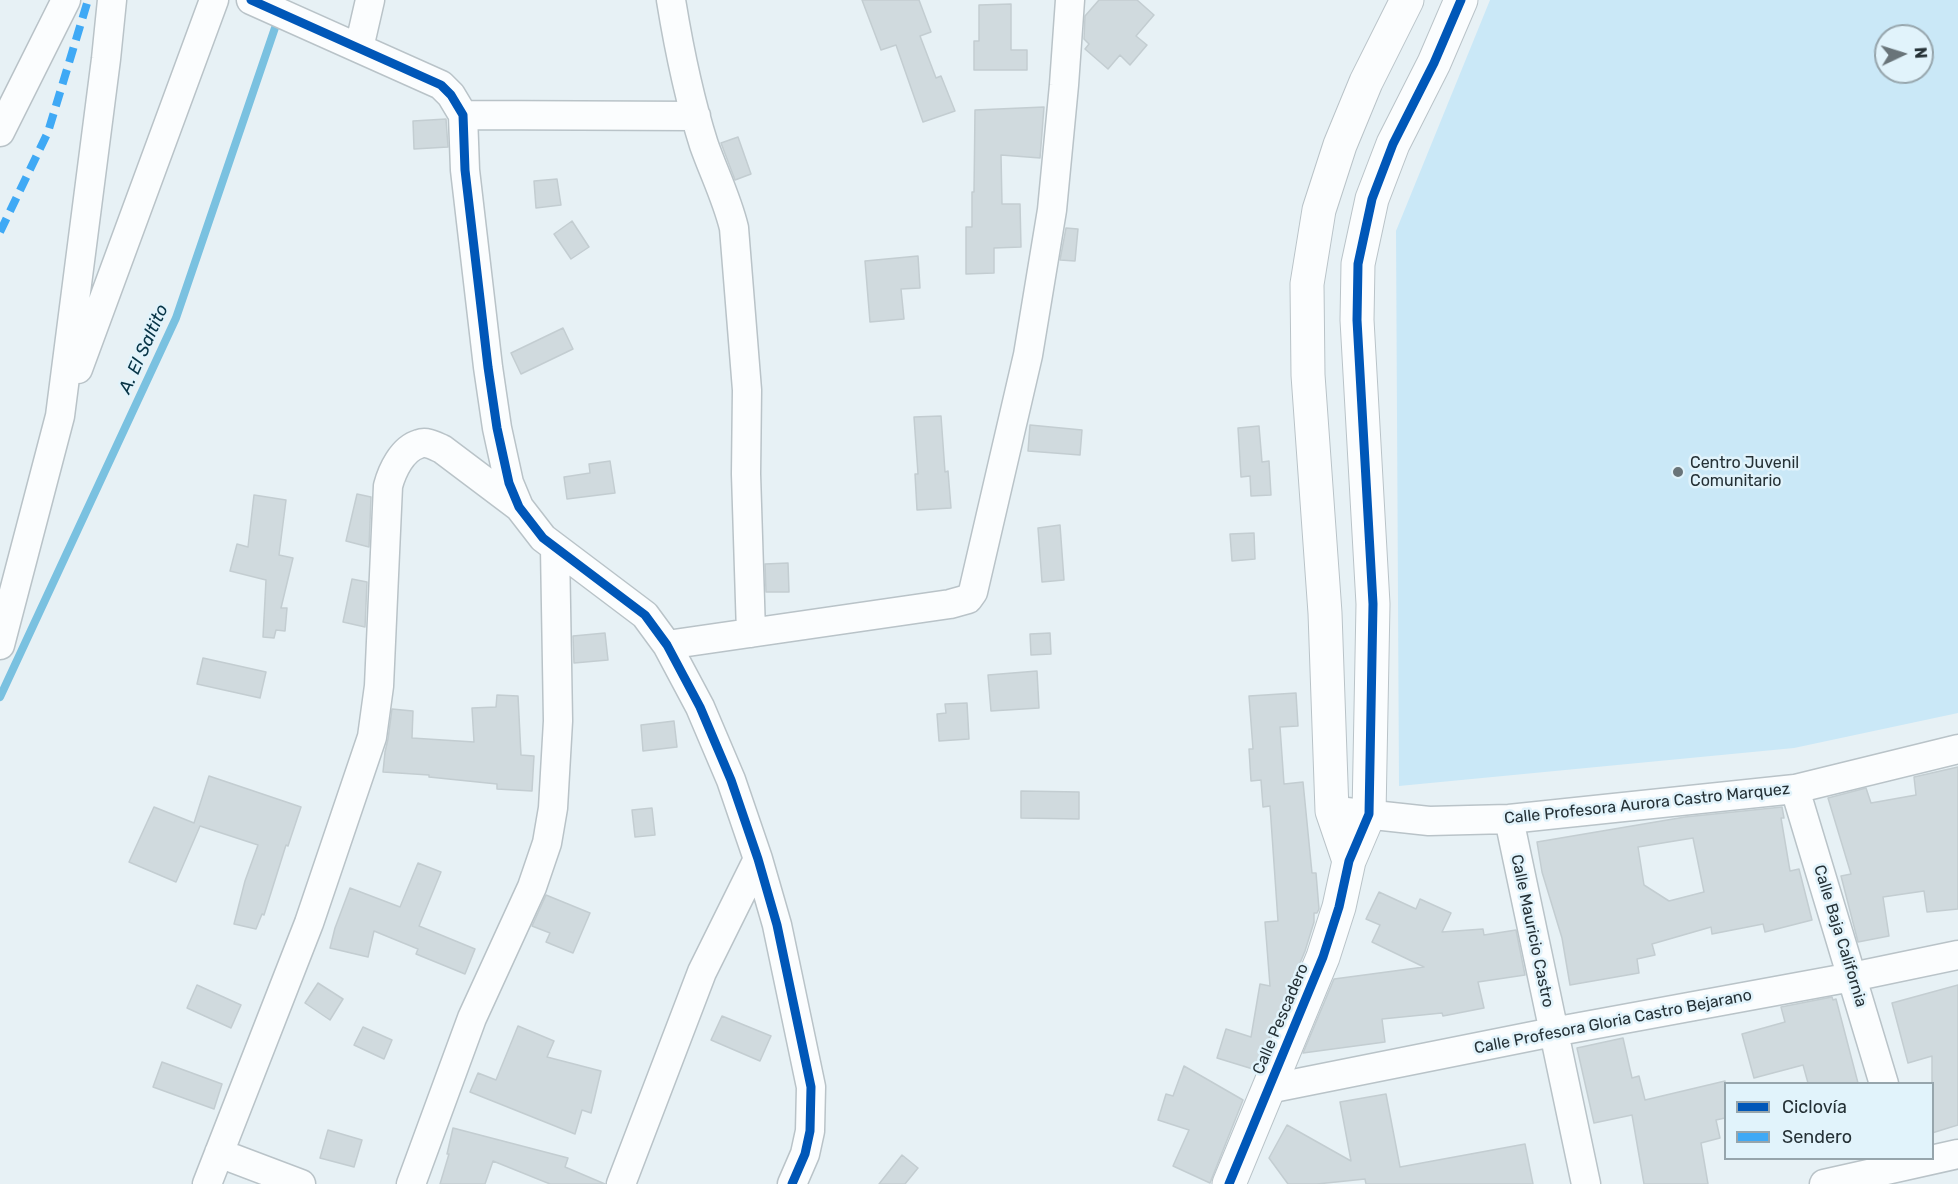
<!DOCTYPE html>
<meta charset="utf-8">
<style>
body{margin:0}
#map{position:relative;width:1958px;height:1184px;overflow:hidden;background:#e7f1f5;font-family:Rubik,sans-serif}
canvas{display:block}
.legend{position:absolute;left:1724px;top:1082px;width:210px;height:78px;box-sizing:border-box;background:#e1f3fb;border:2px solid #96a5ac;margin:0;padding:8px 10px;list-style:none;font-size:18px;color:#253136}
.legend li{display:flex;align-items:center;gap:12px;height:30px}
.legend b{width:30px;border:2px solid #96a5ac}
.north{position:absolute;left:1874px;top:24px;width:60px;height:60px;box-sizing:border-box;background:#e1f3fb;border:2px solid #96a5ac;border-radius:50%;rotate:86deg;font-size:16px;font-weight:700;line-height:24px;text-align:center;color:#253136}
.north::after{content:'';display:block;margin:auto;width:21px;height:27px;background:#697479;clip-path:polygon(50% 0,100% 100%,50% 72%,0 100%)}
</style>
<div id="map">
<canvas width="1958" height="1184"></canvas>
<ul class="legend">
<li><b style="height:8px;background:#0057b8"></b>Ciclovía</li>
<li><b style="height:8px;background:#3fa9f5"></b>Sendero</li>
</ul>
<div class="north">N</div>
</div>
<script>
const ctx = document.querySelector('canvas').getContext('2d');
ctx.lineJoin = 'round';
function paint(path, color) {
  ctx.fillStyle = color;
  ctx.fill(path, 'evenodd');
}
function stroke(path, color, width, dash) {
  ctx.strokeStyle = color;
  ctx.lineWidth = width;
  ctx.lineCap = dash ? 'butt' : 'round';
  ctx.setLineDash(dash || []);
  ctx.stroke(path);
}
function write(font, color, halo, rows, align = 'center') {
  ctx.font = font + ' Rubik,sans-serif';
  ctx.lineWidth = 5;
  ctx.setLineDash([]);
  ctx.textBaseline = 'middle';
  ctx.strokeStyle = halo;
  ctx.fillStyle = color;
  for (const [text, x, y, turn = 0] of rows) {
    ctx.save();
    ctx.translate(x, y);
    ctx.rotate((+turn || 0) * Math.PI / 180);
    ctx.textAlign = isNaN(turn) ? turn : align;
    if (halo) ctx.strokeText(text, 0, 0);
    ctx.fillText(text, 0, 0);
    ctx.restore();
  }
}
paint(new Path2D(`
 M1490 0H1958V713L1794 748 1399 786 1396 231ZM1886 36H1922V72H1886Z`), '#cae8f7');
stroke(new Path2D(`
 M0 697 176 318 278 19`), '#7ac1e0', 8);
const building = new Path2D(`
 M862 0H919L931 32 920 36 936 78 941 76 955 111 923 122 896 45 881 50Z
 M1099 0H1137L1154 15 1136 36 1147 45 1130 65 1120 55 1108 69 1085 49 1089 44 1084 39 1085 16Z
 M1011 4V50H1027V70H974V41H979V5Z
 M1044 107 1040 158 1001 155 1002 204H1020L1021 247 994 248V273L966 274V227H972V192H974L975 110Z
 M446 119 448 147 414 149 413 121Z
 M738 137 751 174 735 180 721 143Z
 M557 179 561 205 536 208 534 181Z
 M572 221 589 247 571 259 554 234Z
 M1066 228 1078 229 1075 261 1060 260Z
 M918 256 920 288 901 289 904 319 870 322 865 261Z
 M563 328 573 349 521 374 511 353Z
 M941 416 945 472 948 471 951 508 917 510 915 474H918L914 417Z
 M1030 425 1082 430 1080 455 1028 451Z
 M1259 426 1262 462 1269 461 1271 495 1251 496 1250 476 1241 477 1238 428Z
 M610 461 615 493 567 499 564 477 590 473 589 464Z
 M357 494 371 497 369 547 346 541Z
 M254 495 286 500 279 555 293 558 281 608H287L285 631 276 630 274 638 263 637 266 580 230 571 237 544 248 547Z
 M1060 525 1064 580 1042 582 1038 528Z
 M1254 533 1255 559 1232 561 1230 534Z
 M788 563 789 592H766L765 564Z
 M352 579 367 582 365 627 343 622Z
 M605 633 608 660 574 663 573 636Z
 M1050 633 1051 654 1031 655 1030 634Z
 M203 658 266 672 260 698 197 684Z
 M1037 671 1039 708 991 711 988 675Z
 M1296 693 1298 726 1280 727 1284 784 1303 782 1312 873H1316L1319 909 1317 913H1314V922L1305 951 1256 1070 1217 1058 1226 1029 1251 1037 1260 984 1270 986 1265 922 1278 921 1270 806 1263 807 1261 780 1251 781 1249 749H1253L1249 696Z
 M497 695 518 696 521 755 534 756 532 791 497 789V784L429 777V775L383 772 385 752 388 739 392 709 413 711 412 738 474 742 472 708 496 707Z
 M967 703 969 739 939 741 937 714 946 713 945 704Z
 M674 721 677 747 643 751 641 725Z
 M1958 767V909L1927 912 1924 891 1883 897 1889 936 1858 942 1841 876 1851 874 1828 798 1866 788 1871 803 1916 795 1914 777Z
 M209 776 301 807 288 846 286 845 264 915 262 914 256 929 234 924 245 881 258 845 200 826 176 882 129 862 154 807 194 823Z
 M1021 791 1079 792V819L1021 818Z
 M1782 807 1784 818H1781L1790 871 1799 869 1812 920 1765 932 1763 924 1712 934 1711 927 1652 944 1655 955 1637 959 1639 973 1570 985 1562 938 1542 872 1537 842 1685 817ZM1693 838 1704 892 1669 901 1644 885 1638 847Z
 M652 808 655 835 635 837 632 810Z
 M418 863 441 872 419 926 475 949 465 974 416 954 418 949 374 931 368 957 330 948 335 928 350 888 400 907Z
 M1379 892 1416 909 1420 899 1451 913 1442 932 1483 929 1484 935 1516 930 1525 975 1478 982 1484 1008 1443 1016 1442 1013 1382 1019 1385 1042 1303 1053 1334 979 1424 967 1372 942 1380 925 1366 919Z
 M546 895 590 913 573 953 546 942 550 933 532 926Z
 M318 983 343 999 330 1020 305 1003Z
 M197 985 241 1005 231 1028 187 1008Z
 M1958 985V1125L1932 1133V1056L1908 1063 1892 1003Z
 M1832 997 1833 1000 1836 999 1858 1083H1808L1803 1065 1754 1078 1742 1034 1785 1022 1781 1007Z
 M722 1016 771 1036 760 1061 711 1040Z
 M518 1026 554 1041 547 1057 601 1071 591 1113 582 1110 575 1134 470 1092 478 1073 496 1080Z
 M363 1027 392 1040 384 1059 354 1045Z
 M1623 1038 1632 1078 1639 1076 1645 1100 1725 1081V1118L1716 1120 1720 1138 1701 1143 1708 1184H1644L1632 1115 1594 1123 1577 1048Z
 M162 1062 222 1084 214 1109 153 1087Z
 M1184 1066 1243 1100 1210 1183 1173 1166 1189 1130 1158 1120 1166 1094 1173 1096Z
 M1386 1094 1400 1167 1525 1144 1533 1184H1366L1365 1179 1317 1184H1288L1269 1158 1287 1125 1351 1161 1340 1102Z
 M453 1128 568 1158 565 1167 605 1184H550L493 1161 485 1184H440L449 1154H447Z
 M328 1130 362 1140 354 1167 320 1158Z
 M902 1155 918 1168 905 1184H879Z`);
paint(building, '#d0dade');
stroke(building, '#c3cdd1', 1.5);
const minor = new Path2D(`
 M251 0 441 85 451 95 463 115 465 170 488 367 497 428 509 483 519 507 543 538 645 615 667 645 700 707 731 780 758 859 777 925 811 1087 810 1131 805 1154 792 1184
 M671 0C679 49 689 98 704 145 714 173 727 199 734 228L747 390 746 474 751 633
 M359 48 370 0
 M463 115 696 116
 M0 132 66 0
 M78 369 214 0
 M0 645 60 416 106 59 112 0
 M667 645 950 604 968 599 973 592 1028 355 1052 210 1064 85 1070 0
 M1795 789 1884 1084
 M1346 812 1429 821 1509 819 1795 789 1958 749
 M1509 819 1586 1184
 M1268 1089 1553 1032 1852 977 1958 955
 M219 1153 301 1184
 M207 1184 309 923 372 737 379 686 388 486C392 471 402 449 419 444 427 441 435 446 442 449L519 507
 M411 1184 472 1018 532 887 547 843 553 808 558 721 555 548
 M621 1184 702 972 758 859
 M1824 1184 1958 1154`);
const tertiary = new Path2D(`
 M1349 861 1332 811 1325 613 1308 375 1307 284 1319 210 1340 145 1366 82 1407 0
 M1229 1184 1323 957 1339 907 1349 861 1369 814 1373 604 1357 320 1358 264 1372 199 1393 144 1434 63 1461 0`);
stroke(minor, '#b9c3c8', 31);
stroke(tertiary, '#b9c3c8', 35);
stroke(minor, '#fbfdfe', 28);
stroke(tertiary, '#fbfdfe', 33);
stroke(new Path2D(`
 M0 232 48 132 88 0`), '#3fa9f5', 8, [15, 8]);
stroke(new Path2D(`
 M251 0 441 85 451 95 463 115 465 170 488 367 497 428 509 483 519 507 543 538 645 615 667 645 700 707 731 780 758 859 777 925 811 1087 810 1131 805 1154 792 1184
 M1229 1184 1323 957 1339 907 1349 861 1369 814 1373 604 1357 320 1358 264 1372 199 1393 144 1434 63 1461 0`), '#0057b8', 9);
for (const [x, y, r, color] of [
 [1678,472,6,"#697479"]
]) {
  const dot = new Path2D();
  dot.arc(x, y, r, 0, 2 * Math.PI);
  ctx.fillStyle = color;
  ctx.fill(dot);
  stroke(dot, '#e1f3fb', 2);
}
write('16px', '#253136', '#e1f3fb', [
 ["Centro Juvenil",1690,463],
 ["Comunitario",1690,481]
], 'left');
write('16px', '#253136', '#e1f3fb', [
 ["Calle Profesora Aurora Castro Marquez",1647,804,-6],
 ["Calle Mauricio Castro",1532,931,78],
 ["Calle Baja California",1840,936,73],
 ["Calle Pescadero",1281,1019,-67],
 ["Calle Profesora Gloria Castro Bejarano",1613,1022,-11]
]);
write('italic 18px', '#073446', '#e1f3fb', [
 ["A. El Saltito",144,349,-66]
]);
</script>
